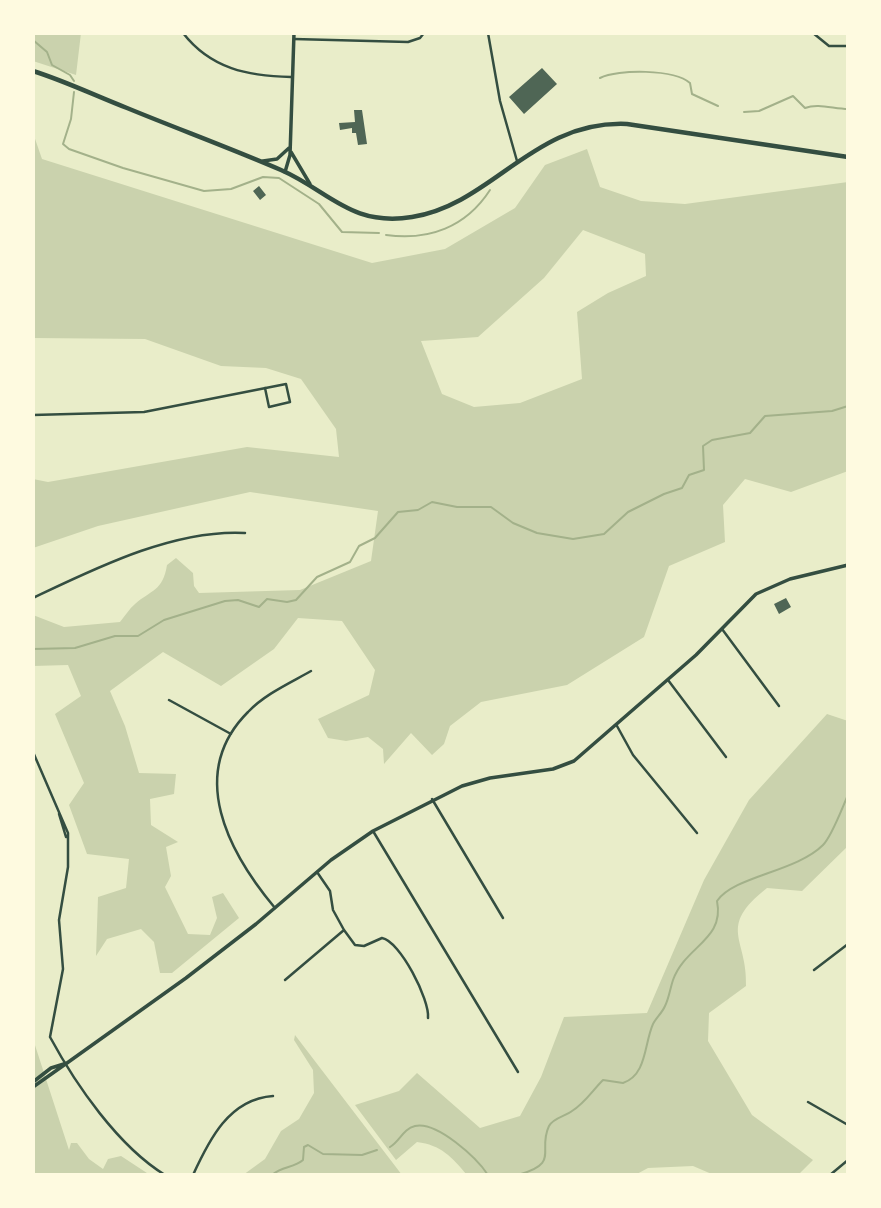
<!DOCTYPE html>
<style>
body{margin:0}
#map{position:relative;width:881px;height:1208px;overflow:hidden;background:#e9edc9;font-family:Georgia,serif}
canvas{display:block}
.frame{position:absolute;inset:0;border:35px solid #fefae0;pointer-events:none}
</style>
<div id="map">
<canvas width="881" height="1208"></canvas>
<div class="frame"></div>
</div>
<script>
const ctx = document.querySelector('canvas').getContext('2d');
ctx.lineJoin = 'round';
function paint(path, color) {
  ctx.fillStyle = color;
  ctx.fill(path, 'evenodd');
}
function stroke(path, color, width, dash) {
  ctx.strokeStyle = color;
  ctx.lineWidth = width;
  ctx.lineCap = dash ? 'butt' : 'round';
  ctx.setLineDash(dash || []);
  ctx.stroke(path);
}
paint(new Path2D(`
 M33 33H81L76 75 33 61Z
 M33 133 42 159 372 263 445 249 515 208 545 165 587 149 600 187 641 201 685 204 848 182V471L791 492 745 479 723 505 725 542 669 566 644 637 567 685 481 702 450 726 444 744 432 755 411 733 384 764 383 749 368 737 346 741 328 738 318 719 369 695 375 670 342 621 298 618 274 649 221 686 163 652 110 691 125 726 139 773 176 774 174 794 150 799 151 825 178 842 166 847 171 876 165 887 188 934 210 935 217 918 212 897 223 893 239 918 172 973H160L154 942 141 929 107 939 96 956 98 897 126 888 129 859 87 854 69 805 84 783 55 714 81 696 68 665 33 666V615L64 627 120 622C125 616 129 609 135 604 151 590 163 591 167 565L176 558 193 573 194 586 199 593 300 590 371 561 378 511 250 492 98 526 33 548V479L48 482 247 447 339 457 336 429 301 379 266 368 221 366 145 339 33 338ZM583 230 645 254 646 276 608 293 577 312 582 379 520 403 474 407 442 394 421 341 478 337 544 278Z
 M827 714 848 721V846L802 891 767 888C716 928 748 938 746 986L709 1013 708 1041 752 1115 813 1160 798 1175H714L693 1166 648 1168 635 1175H467C452 1157 441 1145 417 1142L396 1160 355 1105 399 1091 417 1073 480 1128 520 1116 541 1077 564 1017 647 1013 704 880 749 800Z
 M295 1035 402 1175H243L265 1159 281 1131 299 1119 314 1093 313 1070 294 1040Z
 M33 1039 69 1150 71 1143H77L89 1159 103 1169 108 1159 121 1156 150 1175H33Z`), '#cad2ad');
stroke(new Path2D(`
 M33 40 47 52 52 65 70 75 74 81
 M600 78C618 69 674 69 690 83L692 94 718 106
 M74 92 71 119 63 144 69 149 123 168 204 191 231 189 263 177 279 178 319 204 342 232 379 233
 M744 112 759 111 793 96 805 108C818 103 834 109 848 109
 M386 235C429 241 466 227 490 190
 M33 649 75 648 115 636H138L164 620 225 601 238 600 259 607 267 599 287 602 296 600 317 577 350 562 359 546 375 538 398 512 418 510 432 502 457 507H491L513 523 537 533 573 539 604 534 628 512 664 494 682 488 689 475 704 470 703 446 712 440 750 433 765 416 832 411 848 406
 M390 1147C400 1141 403 1129 415 1126 437 1121 477 1158 488 1175
 M272 1175C282 1166 294 1168 303 1160L304 1147 308 1145 323 1154 362 1155 377 1150
 M518 1175C561 1163 537 1151 549 1126 553 1118 566 1116 572 1111 585 1103 592 1091 603 1080L623 1083C647 1075 644 1044 653 1024 656 1018 662 1013 665 1006 669 998 670 989 673 980 685 946 725 940 717 901 734 876 796 872 823 845 832 836 842 808 848 795`), '#a3b18a', 2);
paint(new Path2D(`
 M542 68 557 84 524 114 509 97Z
 M354 110H362L367 144 358 145 356 133H352V128L340 130 339 123 355 122Z
 M259 186 266 195 260 200 253 191Z
 M786 598 791 607 779 614 774 604Z`), '#4f6655');
stroke(new Path2D(`
 M183 33C211 69 248 76 291 77
 M488 33 500 101 517 161
 M813 33 829 46H848
 M294 39 408 42 420 38 424 33
 M33 415 144 412 286 384 290 402 269 407 265 388
 M33 598C96 568 174 529 245 533
 M722 629 779 706
 M668 680 726 757
 M169 700 231 734
 M617 726 633 755 697 833
 M33 752 68 833V867L59 920 63 969 50 1037C76 1085 118 1146 165 1175
 M432 799 503 918
 M59 814 66 837
 M373 831 518 1072
 M317 872 330 891 333 910 344 930 355 945 364 946 382 938C400 941 430 1000 428 1018
 M275 908C229 853 186 774 248 712 265 694 290 683 311 671
 M814 970 848 944
 M285 980 344 930
 M808 1102 848 1125
 M193 1175C209 1140 229 1099 273 1096
 M830 1175 848 1160`), '#344e41', 2.5);
stroke(new Path2D(`
 M291 152 310 184
 M263 161 277 159 289 148
 M285 172 290 155 294 33
 M67 1063 186 978 256 924 331 860 373 831 462 786 490 778 553 769 574 761 696 655 756 594 790 579 848 565
 M33 1082 51 1068 67 1063 33 1087`), '#344e41', 3.5);
stroke(new Path2D(`
 M33 71C65 81 96 96 127 108 178 129 230 148 281 170 329 191 351 227 412 217 493 204 533 120 627 124L848 157`), '#344e41', 4.5);
</script>
